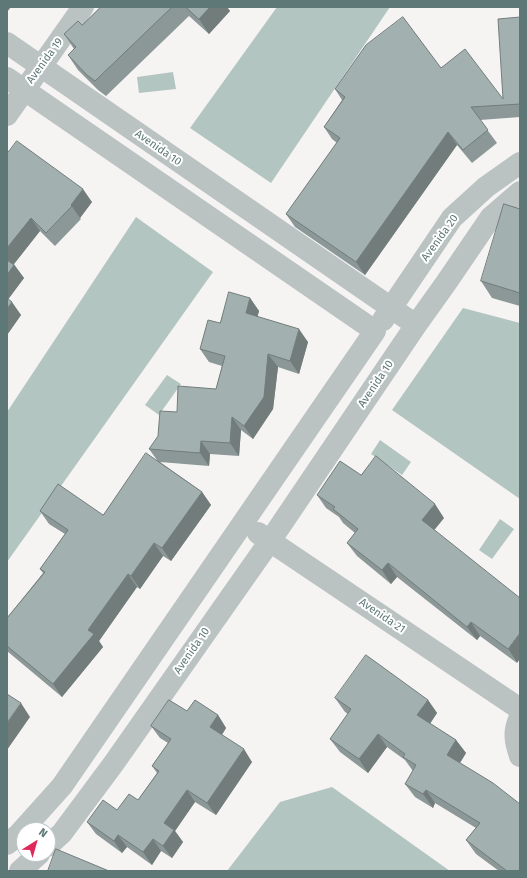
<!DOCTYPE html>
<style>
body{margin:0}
#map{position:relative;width:527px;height:878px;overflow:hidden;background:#f6f4f3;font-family:"Fira Sans",sans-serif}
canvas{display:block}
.frame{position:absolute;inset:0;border:8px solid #5e7877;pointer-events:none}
.north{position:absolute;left:16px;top:822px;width:40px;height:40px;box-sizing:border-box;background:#fff;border:1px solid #bfc9c9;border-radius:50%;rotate:37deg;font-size:11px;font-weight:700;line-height:16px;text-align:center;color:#5e7877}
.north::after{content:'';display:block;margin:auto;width:14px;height:18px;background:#e0295b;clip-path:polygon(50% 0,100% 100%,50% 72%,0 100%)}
</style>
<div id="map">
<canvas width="527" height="878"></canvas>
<div class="frame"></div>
<div class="north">N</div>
</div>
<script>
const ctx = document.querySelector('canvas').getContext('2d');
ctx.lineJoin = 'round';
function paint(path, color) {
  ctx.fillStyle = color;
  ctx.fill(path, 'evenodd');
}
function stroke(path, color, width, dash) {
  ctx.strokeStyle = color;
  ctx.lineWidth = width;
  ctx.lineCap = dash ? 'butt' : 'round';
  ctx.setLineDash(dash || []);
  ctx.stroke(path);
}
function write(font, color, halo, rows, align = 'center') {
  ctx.font = font + ' "Fira Sans",sans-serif';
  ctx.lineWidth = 4;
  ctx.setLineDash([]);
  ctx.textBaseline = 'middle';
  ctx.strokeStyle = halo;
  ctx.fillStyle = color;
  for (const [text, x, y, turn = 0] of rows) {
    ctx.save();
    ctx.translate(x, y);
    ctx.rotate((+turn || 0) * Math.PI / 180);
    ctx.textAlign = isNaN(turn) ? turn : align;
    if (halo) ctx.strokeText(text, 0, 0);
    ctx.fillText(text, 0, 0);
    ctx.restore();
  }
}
paint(new Path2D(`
 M277 7H390L271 183 190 128Z
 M173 72 176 89 139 93 137 77Z
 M136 217 213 272 7 562V412Z
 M463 308 520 323V499L392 410Z
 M167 375 181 384 159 415 145 405Z
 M380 440 411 462 402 475 371 454Z
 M500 519 514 529 492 559 479 550Z
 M332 787 450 871H227L280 802Z`), '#b3c5c1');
stroke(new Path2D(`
 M7 43 416 325 270 541 114 763 62 833 48 846
 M7 78 375 331 62 786 18 835 7 844
 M7 115 83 7
 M383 320 452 218 486 187 520 163
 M416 325 446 283 491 217 520 192
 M258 533 520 709
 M520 717C513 732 515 741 520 756
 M20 871 39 854`), '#bac3c2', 22);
paint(new Path2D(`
 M101 7H227L230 11 209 34 189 16 106 96 98 90 78 70 68 55 74 49 64 34 82 25Z
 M520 17V117L480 120 497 143 472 163 457 145 365 275 295 227 286 214 337 143 332 139 324 127 342 100 335 89 441 68 503 99Z
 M7 154 92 202 80 218 81 219 55 246 40 231 14 264 24 278 8 299 21 315 7 335Z
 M520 209V306L492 298 481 281Z
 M250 298 259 311 257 317 308 342 299 374 278 367 273 409 253 439 241 430 239 456 210 454 209 466 160 462 202 492 211 505 171 561 163 556 140 589 137 587 99 641 103 647 62 697 7 651V618L43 573 40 569 65 534 49 524 40 511 103 515 157 460 149 449 177 412 216 389 222 366 209 362 200 349 220 323Z
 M361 475 444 518 434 530 517 663 480 636 477 640 397 577 391 584 357 556 347 543 355 533 343 523 339 517 326 508 317 495Z
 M335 698 428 700 437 713 430 724 456 740 466 753 460 763 520 871H499L476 854 466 840 476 828 435 803 433 808 415 797 405 784 413 771 405 760 387 747 368 773 340 752 330 739 348 714 345 712Z
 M187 711 218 715 226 728 222 735 252 762 216 815 195 802 175 831 183 842 172 858 161 851 152 865 127 847 122 853 96 834 87 822 117 810 138 800 157 773 152 766 168 743 160 738 151 726Z`), '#8b9897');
paint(new Path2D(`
 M7 7H11L7 12Z
 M210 7H227L230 11 209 34 199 19Z
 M448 132 457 145 365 275 356 262Z
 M83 189 92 202 80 218 71 205Z
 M31 218 40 231 10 269 7 264V248Z
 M14 265 24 278 7 301V275Z
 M250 298 259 311 255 326 246 313Z
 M12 302 21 315 7 335V309Z
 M299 329 308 342 299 374 290 361Z
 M268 354 278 367 273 409 253 439 244 426Z
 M232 417 241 430 239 456 230 443Z
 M201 441 210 454 209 466 200 453Z
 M202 492 211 505 171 561 162 548Z
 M435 504 444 518 431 534 422 520Z
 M154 543 163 556 140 589 131 576Z
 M388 563 397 577 391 584 382 570Z
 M128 574 137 587 99 641 103 647 62 697 53 684 88 630Z
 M471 622 480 636 477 640 467 627Z
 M520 633V659L517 663 508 649Z
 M428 700 437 713 426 729 417 715Z
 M21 703 30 717 7 750V723Z
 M218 715 226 728 219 739 210 727Z
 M378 734 387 747 368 773 359 759Z
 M456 740 466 753 456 769 447 755Z
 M244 749 252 762 216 815 207 803Z
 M187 790 195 802 175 831 183 842 172 858 163 846 164 823Z
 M426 790 435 803 433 808 423 794Z
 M118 835 127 847 122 853 114 841Z
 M153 839 161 851 152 865 143 852Z`), '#717c7b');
const building = new Path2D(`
 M101 7H172L95 81 87 75 68 55 76 47 64 34 78 21 82 25Z
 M186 7H210L199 19Z
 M403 17 441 68 465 49 503 99 498 19 520 17V104L471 107 488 130 463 150 448 132 356 262 286 214 340 138 324 127 345 97 335 89 366 45Z
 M17 141 83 189 71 205 72 206 46 233 31 218 7 248V154Z
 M504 204 520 209V293L481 281Z
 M7 260 14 265 7 275Z
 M229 292 250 298 246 313 299 329 290 361 268 354 264 397 244 426 232 417 230 443 201 441 200 453 149 449 158 436 160 411 177 412 178 386 216 389 225 356 200 349 208 320 220 323Z
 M7 298 12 302 7 309Z
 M146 453 202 492 162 548 154 543 131 576 128 574 88 630 94 634 53 684 7 646V618L45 572 40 569 68 530 40 511 58 484 103 515Z
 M376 456 435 504 422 520 520 598V633L508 649 471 622 467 627 388 563 382 570 347 543 358 529 333 509 335 507 317 495 340 461 361 475Z
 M366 655 428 700 417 715 456 740 447 755 493 783 520 804V871H507L466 840 480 823 426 790 423 794 405 784 416 765 403 757 405 754 378 734 359 759 330 739 351 709 335 698Z
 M7 694 21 703 7 723Z
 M169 700 187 711 195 700 218 715 210 727 244 749 207 803 187 790 164 823 174 830 163 846 153 839 143 852 118 835 114 841 87 822 103 800 117 810 129 794 138 800 159 771 152 766 171 739 151 726Z
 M56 849 109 871H48Z`);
paint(building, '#a2b1b0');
stroke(building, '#717c7b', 1);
write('11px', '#5e7877', '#fff', [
 ["Avenida 19",45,61,-54],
 ["Avenida 10",158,148,35],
 ["Avenida 20",440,238,-54],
 ["Avenida 10",376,384,-56],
 ["Avenida 21",382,616,34],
 ["Avenida 10",192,651,-55]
]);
</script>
